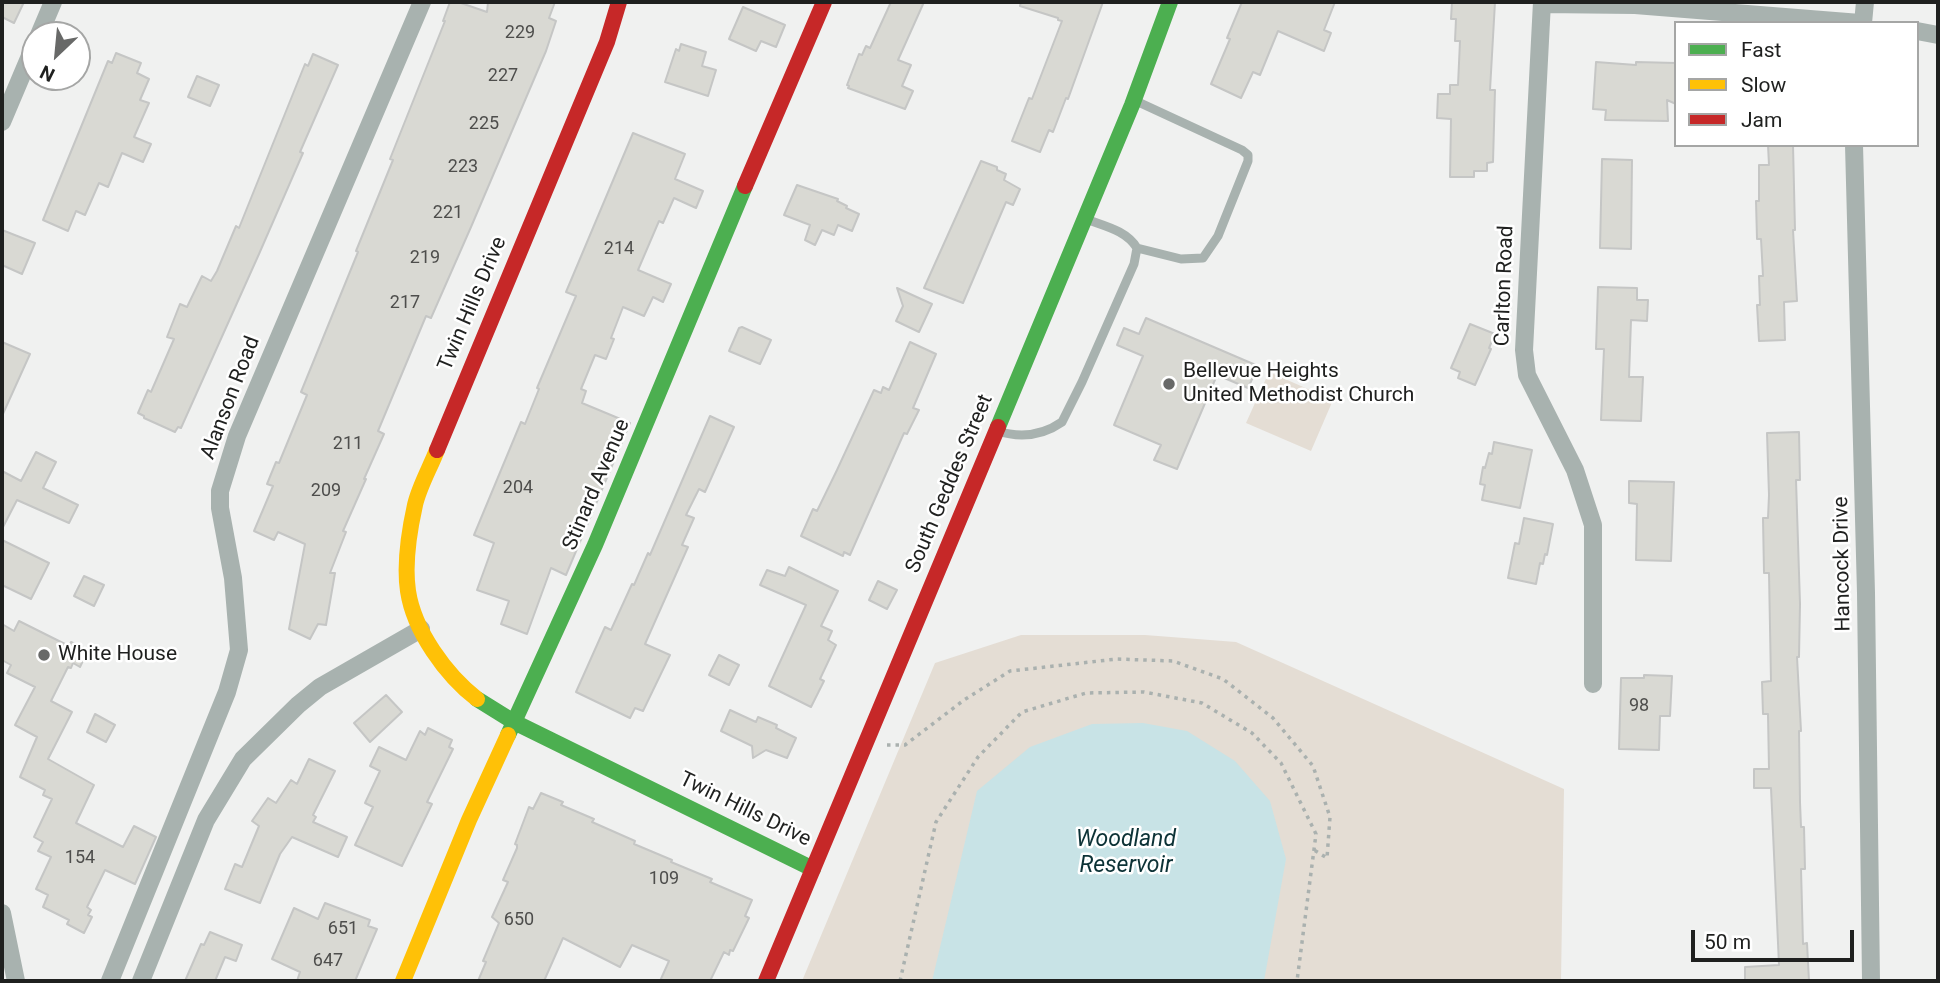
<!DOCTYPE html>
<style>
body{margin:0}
#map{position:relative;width:1940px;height:983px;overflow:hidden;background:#f0f1f0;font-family:Roboto,sans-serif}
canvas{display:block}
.frame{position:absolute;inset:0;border:4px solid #1f201f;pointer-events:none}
.legend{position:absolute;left:1674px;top:21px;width:245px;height:126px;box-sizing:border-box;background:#fff;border:2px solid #a5a6a5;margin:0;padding:9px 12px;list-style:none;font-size:21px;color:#1f201f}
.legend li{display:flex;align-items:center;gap:14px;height:35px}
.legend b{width:35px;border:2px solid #a5a6a5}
.north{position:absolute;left:21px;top:21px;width:70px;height:70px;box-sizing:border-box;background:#fff;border:2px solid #a5a6a5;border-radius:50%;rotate:206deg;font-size:19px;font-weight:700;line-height:28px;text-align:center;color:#1f201f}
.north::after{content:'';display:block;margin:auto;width:24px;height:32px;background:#686968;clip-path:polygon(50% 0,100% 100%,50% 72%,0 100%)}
.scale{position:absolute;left:1691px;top:930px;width:163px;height:32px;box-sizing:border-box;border:4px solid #1f201f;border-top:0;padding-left:9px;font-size:21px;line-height:24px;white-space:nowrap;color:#1f201f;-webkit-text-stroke:5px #fff;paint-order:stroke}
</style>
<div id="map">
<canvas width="1940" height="983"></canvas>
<div class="frame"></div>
<ul class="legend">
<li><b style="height:9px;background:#4caf50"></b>Fast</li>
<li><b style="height:9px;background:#ffc107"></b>Slow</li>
<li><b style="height:9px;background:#c62828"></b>Jam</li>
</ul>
<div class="north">N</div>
<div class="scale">50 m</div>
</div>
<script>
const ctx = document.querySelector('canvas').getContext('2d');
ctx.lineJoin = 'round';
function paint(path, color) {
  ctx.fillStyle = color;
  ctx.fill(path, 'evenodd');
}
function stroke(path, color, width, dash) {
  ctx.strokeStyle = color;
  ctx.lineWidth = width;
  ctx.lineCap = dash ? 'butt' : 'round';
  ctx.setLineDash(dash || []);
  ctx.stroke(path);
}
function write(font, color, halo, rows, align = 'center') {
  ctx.font = font + ' Roboto,sans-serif';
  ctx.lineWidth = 5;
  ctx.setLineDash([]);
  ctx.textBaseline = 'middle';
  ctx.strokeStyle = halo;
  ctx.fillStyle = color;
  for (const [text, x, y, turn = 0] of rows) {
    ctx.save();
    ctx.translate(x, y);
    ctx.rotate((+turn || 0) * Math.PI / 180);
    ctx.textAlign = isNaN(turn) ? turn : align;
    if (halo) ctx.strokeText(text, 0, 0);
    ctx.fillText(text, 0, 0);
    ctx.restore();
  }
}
paint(new Path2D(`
 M1269 372 1333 400 1311 451 1246 423Z
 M1021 635H1145L1236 642 1564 789 1561 981H802L935 663Z`), '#e4ddd4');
paint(new Path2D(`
 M1143 723 1187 731 1235 761 1270 801 1286 859 1264 981H932L977 791 1030 747 1092 724Z`), '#c8e3e6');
const building = new Path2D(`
 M2 2H24L14 23 2 17Z
 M450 2H458L487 12 488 2H555L549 18 556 21 546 51 471 227 431 318 426 316 378 431 384 434 364 479H366L343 531 346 532 330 573H335L326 625 318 624 310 639 289 629 305 544 278 532 274 540 254 531 273 486 267 484 276 462 279 463 307 395 301 392 358 252 356 251 393 160 390 159 445 21H443Z
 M891 2H924L898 60 911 65 902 86 913 91 905 109 848 88 849 86 847 85 859 54 862 55 866 46 870 48Z
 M1021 2H1103L1068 99 1066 98 1053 132 1049 130 1040 152 1012 141 1029 98 1032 99 1062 21 1058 20V18L1020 6Z
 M1242 2H1335L1324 30 1331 33 1324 51 1278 31 1260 75 1253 72 1241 98 1211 84 1230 39 1227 38Z
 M1452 2H1495L1490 90H1495L1493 162 1487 163V171H1474V177H1450L1451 119 1437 118 1438 94H1450V85H1458L1460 41H1455L1456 19H1451Z
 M743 7 785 25 776 47 761 41 756 51 729 39Z
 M681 44 706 52 702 66 716 70 708 96 665 82 676 49 679 51Z
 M116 53 141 63 137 73 149 79 140 100 149 103 134 137 151 144 143 162 122 153 108 187 99 183 85 215 76 211 68 231 43 220 108 61 112 63Z
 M313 54 338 65 300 152 303 153 259 254 181 428 178 427 175 432 144 418V416L138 413 148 390 151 392 174 339 167 337 180 304 187 307 202 276 211 281 217 271 236 226 239 228 305 64 308 66Z
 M1596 62 1636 65V62L1676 63V104L1667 100 1668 121 1605 120 1606 110 1593 109Z
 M197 76 219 85 210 106 188 97Z
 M633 133 685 154 675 179 703 191 696 208 674 198 663 223 659 221 638 270 671 284 663 302 653 297 644 316 623 307 611 338 614 339 606 359 595 355 581 389 586 391 582 403 630 423 566 575 551 568 527 634 501 624 509 601 477 590 494 543 474 535 521 422 525 424 539 389 537 388 576 296 566 292Z
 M1768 145H1793L1795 230H1793L1797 301 1784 302 1785 340 1759 341 1757 305H1760L1759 276H1763L1761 239H1757L1756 201H1759V165H1769Z
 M1602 159 1632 160 1631 249 1600 248Z
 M981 161 997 167V170L1006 174 1004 180 1020 189 1013 205 1006 202 963 303 924 288Z
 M797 185 838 199 837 201 847 206 846 208 859 214 852 231 838 225 834 235 822 230 815 245 805 240 810 225 784 215Z
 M2 230 35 243 22 274 2 265Z
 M1598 287 1637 288V300H1648L1647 321 1631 320 1629 377H1643L1641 421 1601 420 1604 349H1596Z
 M897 288 932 304 919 332 896 321 903 306Z
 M1146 318 1258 366 1248 388 1217 375 1177 469 1154 460 1161 445 1114 425 1143 356 1117 345 1124 328 1139 334Z
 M1470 324 1495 334 1489 348 1491 349 1475 385 1458 378 1460 372 1451 368Z
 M742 327 771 340 760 364 729 351 739 328Z
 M2 342 30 354 2 416Z
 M910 342 936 354 913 408 919 410 907 434 904 433 850 555 844 552 843 556 801 536 813 509 817 511 837 470 874 390 881 393 883 387 889 390Z
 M710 416 734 427 705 492 699 489 686 515 694 518 682 545 688 547 645 644 670 655 643 711 635 708 630 718 576 692 605 627 611 630 632 584 634 585 648 553 650 555Z
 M1799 432 1800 480H1796L1800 604 1799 657H1797L1801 731H1799L1800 802 1801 827H1804L1805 869H1801L1803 944 1807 943 1809 981H1745V967L1779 965 1771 788H1754V769H1769L1768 714H1763L1762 682 1771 681 1769 573H1764L1763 518H1768L1769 495 1767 433Z
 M1494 442 1532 450 1520 508 1482 500 1485 485 1480 484 1483 467 1485 468 1489 453 1492 454Z
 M36 452 56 462 43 488 78 505 69 523 17 500 2 529V471L21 481Z
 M1629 481 1674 482 1671 561 1636 560 1637 504 1629 503Z
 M1524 518 1553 524 1547 555 1545 554 1543 564 1540 563 1536 584 1508 578 1515 543 1519 544Z
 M2 540 49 563 31 599 2 585Z
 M789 567 838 591 821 626 832 631 828 640 836 645 820 679 824 681 811 707 769 686 806 605 760 585 767 570 785 576Z
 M84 576 104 585 94 606 74 596Z
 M878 581 897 590 887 609 869 600Z
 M19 621 69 646 71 642 88 650 80 667 73 663 71 668 68 667 51 701 72 712 48 759 94 785 76 823 123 847 134 826 156 837 135 884 105 870 87 907 91 910 88 915 92 917 84 933 67 924 69 920 43 907 48 895 36 889 51 857 38 851 43 842 34 837 52 799 43 795 45 790 20 777 37 737 15 725 35 687 7 673 11 665 2 660V624L14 631Z
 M719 655 739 665 729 685 709 675Z
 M1644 675 1672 676 1670 716H1660L1659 750 1619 749 1621 678H1644Z
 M386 695 402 712 370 742 354 723Z
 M730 710 756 722 758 717 777 725 776 728 796 738 787 758 766 750 753 758 752 746 721 731Z
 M95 714 115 725 106 742 87 732Z
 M428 728 452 740 449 747 453 749 427 802 432 804 402 866 355 845 373 807 365 803 380 771 370 766 379 747 406 760 420 731 425 735Z
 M309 759 335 771 313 815 316 817 313 822 347 837 338 857 292 837 280 854 260 903 225 889 235 864 242 867 259 826 252 821 268 798 276 803 291 780 297 784Z
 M541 793 563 802 561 805 594 819 592 822 635 841 634 844 672 860 671 862 712 879 710 882 752 900 745 916 749 918 733 951 730 950 729 955 724 952 710 981H660L669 961 632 945 620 967 563 938 544 981H478L486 962 483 961 499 923 492 917 508 882 503 880 517 848V845L515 844 529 807 533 809Z
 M325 903 370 920 368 926 377 929 355 981H297L300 972 272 959 294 908 318 919Z
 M210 932 242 945 236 961 225 957 215 981H185L201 944 204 945Z`);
paint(building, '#d9d9d3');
stroke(building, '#c5c6c5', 2);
stroke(new Path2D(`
 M887 745H905L964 700 1010 671 1117 659 1173 661 1223 679 1273 718 1313 766 1330 817 1327 858 1314 850
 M900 981 936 822 978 757 1022 712 1086 693 1144 692 1202 703 1252 733 1281 763 1316 834 1297 981`), '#aab1af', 3.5, [3.5, 5]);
stroke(new Path2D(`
 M1136 101 1242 150 1248 155V161L1218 236 1203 258 1181 259 1137 248
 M997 431C1020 438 1042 436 1062 422L1082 382 1134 264 1137 248C1126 230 1104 226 1086 219`), '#a8b2af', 9);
stroke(new Path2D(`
 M1542 2 1524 350 1527 375 1575 470 1593 525V684
 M1542 4 1635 5 1860 23
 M1863 23 1865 2
 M1917 31 1938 35
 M39 35 53 2
 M2 122 35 44
 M1854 145 1866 593 1871 981
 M2 913 16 981
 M110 981 227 692 239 650 233 578 220 508V491L237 436 422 2
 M141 981 206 820 243 759 298 705 320 687 421 629`), '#a8b2af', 18);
stroke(new Path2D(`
 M998 427 1132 105 1170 2
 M477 699 514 722 813 869
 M508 735 595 545 745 186`), '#4caf50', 16);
stroke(new Path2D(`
 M437 450C430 468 419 487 415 505 409 532 404 564 408 591 414 631 446 675 477 699
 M403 981 469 820 508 735`), '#ffc107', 16);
stroke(new Path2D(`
 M745 186 824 2
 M437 450 607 42 619 2
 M766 981 998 427`), '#c62828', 16);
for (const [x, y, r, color] of [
 [1169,384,7,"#686968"],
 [44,655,7,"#686968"]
]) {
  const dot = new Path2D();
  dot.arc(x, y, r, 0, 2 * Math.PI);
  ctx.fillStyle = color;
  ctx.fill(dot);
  stroke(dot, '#fff', 2.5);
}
write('18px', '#4e4e4c', null, [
 ["229",520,33],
 ["227",503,76],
 ["225",484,124],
 ["223",463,167],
 ["221",448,213],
 ["214",619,249],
 ["219",425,258],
 ["217",405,303],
 ["211",348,444],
 ["204",518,488],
 ["209",326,491],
 ["98",1639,706],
 ["154",80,858],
 ["109",664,879],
 ["650",519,920],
 ["651",343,929],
 ["647",328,961]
]);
write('21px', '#1f201f', '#fff', [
 ["Carlton Road",1505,286,-88],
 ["Twin Hills Drive",473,304,-67],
 ["Alanson Road",231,398,-69],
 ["South Geddes Street",950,484,-67],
 ["Stinard Avenue",597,485,-67],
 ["Hancock Drive",1843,564,-91],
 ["Twin Hills Drive",745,810,26]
]);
write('21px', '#1f201f', '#fff', [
 ["Bellevue Heights",1183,372],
 ["United Methodist Church",1183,396],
 ["White House",58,655]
], 'left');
write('italic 23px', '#0c3236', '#fff', [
 ["Woodland",1126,840],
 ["Reservoir",1126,866]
]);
</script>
